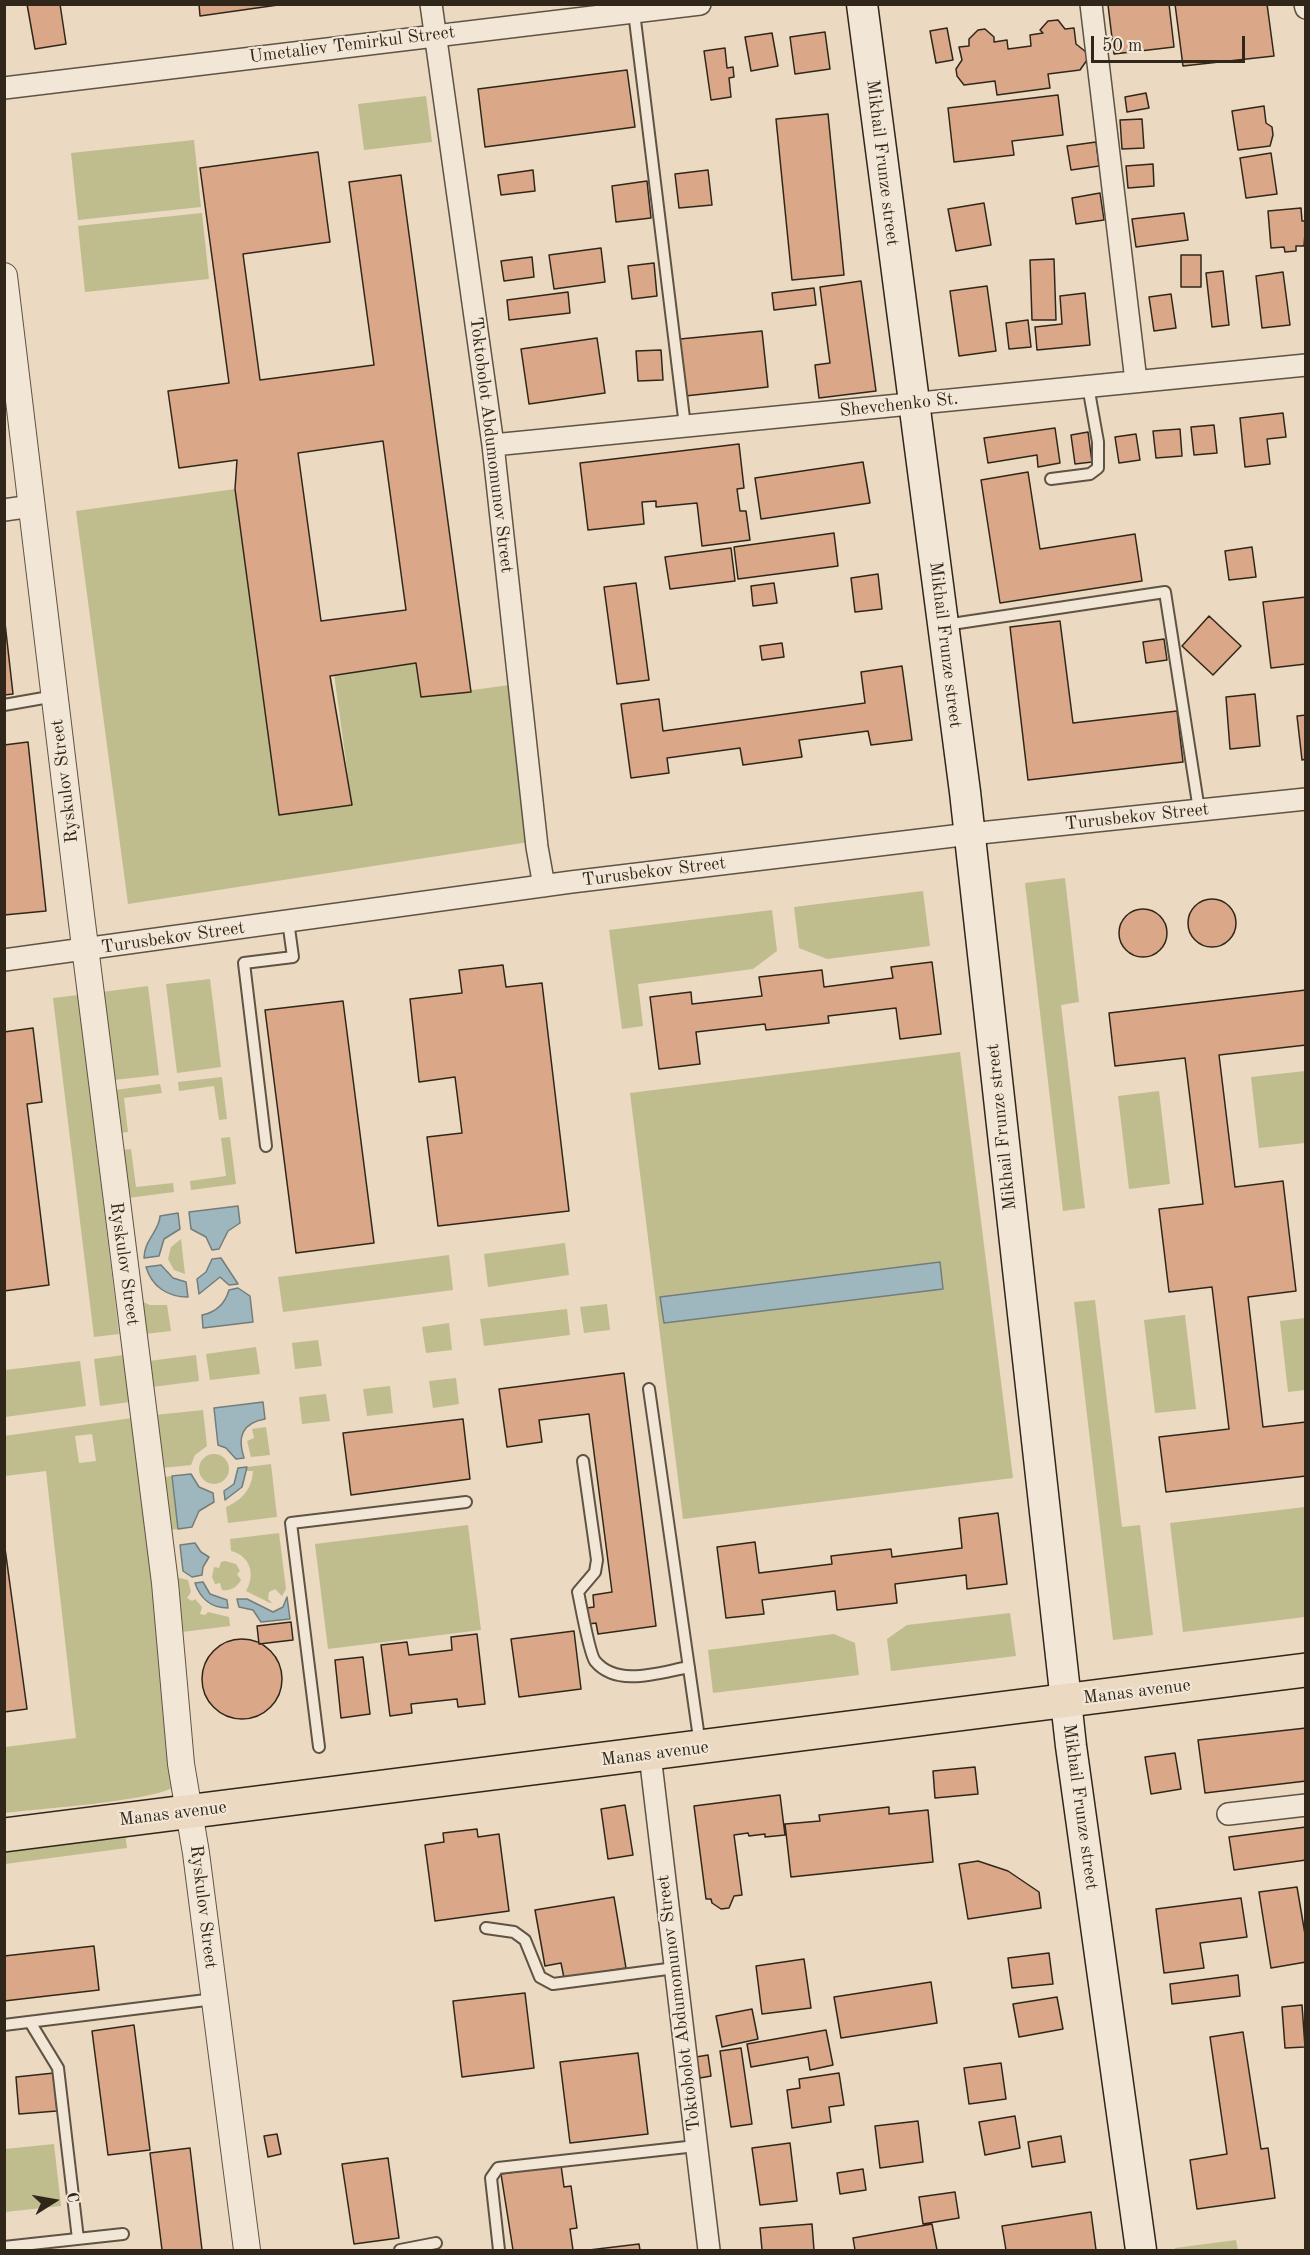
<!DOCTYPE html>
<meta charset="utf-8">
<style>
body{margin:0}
#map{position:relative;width:1310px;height:2255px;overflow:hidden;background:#ebd9c1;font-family:"Old Standard TT",serif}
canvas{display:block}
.frame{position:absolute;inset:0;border:6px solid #30271a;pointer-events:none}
.north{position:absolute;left:24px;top:2171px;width:60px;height:60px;-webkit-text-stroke:4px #f2e6d7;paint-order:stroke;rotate:79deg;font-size:16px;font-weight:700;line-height:24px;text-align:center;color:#30271a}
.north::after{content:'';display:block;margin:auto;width:21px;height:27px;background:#30271a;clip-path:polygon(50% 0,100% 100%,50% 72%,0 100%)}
.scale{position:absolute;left:1091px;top:36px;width:154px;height:27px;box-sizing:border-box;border:3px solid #30271a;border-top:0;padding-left:8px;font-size:18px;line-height:21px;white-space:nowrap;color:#30271a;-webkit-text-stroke:4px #f2e6d7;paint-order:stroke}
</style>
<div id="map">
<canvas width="1310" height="2255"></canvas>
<div class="frame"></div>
<div class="north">С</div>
<div class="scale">50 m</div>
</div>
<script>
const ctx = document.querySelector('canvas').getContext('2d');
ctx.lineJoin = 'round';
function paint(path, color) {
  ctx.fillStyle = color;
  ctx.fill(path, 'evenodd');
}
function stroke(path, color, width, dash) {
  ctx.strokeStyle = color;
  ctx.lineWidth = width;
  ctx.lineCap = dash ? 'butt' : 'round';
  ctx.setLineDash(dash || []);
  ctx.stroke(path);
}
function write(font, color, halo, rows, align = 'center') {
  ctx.font = font + ' "Old Standard TT",serif';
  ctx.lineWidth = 4.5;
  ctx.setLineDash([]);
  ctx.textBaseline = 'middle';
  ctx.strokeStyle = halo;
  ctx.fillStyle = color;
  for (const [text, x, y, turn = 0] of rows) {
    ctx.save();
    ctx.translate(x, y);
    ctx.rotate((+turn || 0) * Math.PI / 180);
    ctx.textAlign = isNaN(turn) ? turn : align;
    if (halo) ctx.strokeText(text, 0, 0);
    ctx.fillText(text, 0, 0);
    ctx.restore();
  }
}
paint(new Path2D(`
 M426 96 432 142 364 150 358 104Z
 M194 140 201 207 78 220 71 153Z
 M202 213 209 279 85 292 78 226Z
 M235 489 279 815 352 805 334 674 416 663 421 697 517 684 535 841 128 904 76 511Z
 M1065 878 1079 1002 1061 1005 1085 1208 1063 1211 1025 883Z
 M923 891 930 946 827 959 799 948 794 907Z
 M772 910 777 951 753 969 638 984 643 1026 622 1029 609 930Z
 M210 979 221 1067 177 1073 166 984Z
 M148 986 159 1075 114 1080 102 992Z
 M78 995 119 1334 94 1337 53 998Z
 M960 1052 1013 1478 683 1519 630 1093Z
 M1305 1071V1143L1259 1148 1251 1077Z
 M222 1077 227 1119 219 1120 214 1086 179 1091 178 1082Z
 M160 1084 162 1093 124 1098 128 1132 120 1133 115 1090Z
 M1159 1091 1170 1184 1129 1189 1118 1096Z
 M230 1137 236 1184 191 1190 190 1181 226 1176 221 1138Z
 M131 1149 136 1187 173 1183 174 1192 128 1198 122 1150Z
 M181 1239 185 1274 174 1270 168 1259 171 1247Z
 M565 1243 569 1275 488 1287 484 1254Z
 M449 1255 453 1290 283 1312 278 1277Z
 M130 1296 150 1305H167L171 1331 135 1335Z
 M1095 1300 1122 1527 1140 1525 1153 1635 1113 1640 1074 1302Z
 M607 1304 610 1330 584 1333 580 1307Z
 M567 1309 570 1335 484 1346 480 1319Z
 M1185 1315 1196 1409 1155 1413 1144 1320Z
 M1305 1318V1390L1288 1392 1280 1321Z
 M449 1323 452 1350 426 1353 422 1327Z
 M318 1340 322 1366 295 1369 292 1343Z
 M256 1347 260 1374 210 1380 206 1354Z
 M124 1355 130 1402 100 1406 94 1359Z
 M196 1355 199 1381 152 1387 149 1361Z
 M80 1361 86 1406 5 1417V1370Z
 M456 1378 459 1404 433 1408 429 1381Z
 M390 1386 393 1413 367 1416 363 1389Z
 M326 1394 330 1421 302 1424 299 1397Z
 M203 1410 207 1446 195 1455 191 1465 162 1468 155 1415Z
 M132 1418 175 1786C158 1801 34 1809 5 1813V1747L76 1738 46 1471 5 1476 4 1436ZM92 1434 96 1461 79 1463 75 1436Z
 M266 1427 270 1455 251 1457 247 1441 254 1438 252 1429Z
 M199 1469a15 15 0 1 1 30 0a15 15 0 1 1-30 0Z
 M271 1464 277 1517 228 1523 226 1507C242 1500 252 1489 253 1471H247V1467Z
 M172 1476 178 1529 170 1530 163 1477Z
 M1305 1507V1617L1183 1632 1170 1523Z
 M468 1525 481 1630 328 1649 315 1544Z
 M279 1533 286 1589 282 1596 275 1589 269 1592 268 1599 272 1603H270L246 1591C256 1574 250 1556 231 1551L230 1539Z
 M225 1561 236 1564 240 1571 237 1574 241 1580C236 1588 231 1591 222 1590L220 1583 215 1584 212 1577 214 1567 219 1568 221 1562Z
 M175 1577 188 1580 191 1592 187 1598 192 1601 195 1599 202 1607 200 1614 205 1615 208 1612 229 1617 230 1626 182 1632Z
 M1010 1613 1016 1656 891 1671 887 1639 907 1625Z
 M834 1634 855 1643 859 1675 713 1693 708 1650Z
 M125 1833 127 1848 5 1864 4 1849Z
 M54 2144 61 2206 5 2212V2149Z
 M1236 2240 1238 2250H1175V2248Z`), '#bfbd8d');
const water = new Path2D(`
 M238 1206 240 1223 228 1231 219 1249 212 1250 206 1237 191 1229 189 1212Z
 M178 1213 180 1229 164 1239 159 1256 144 1258C144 1240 160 1230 160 1216Z
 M221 1258 238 1284 229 1285 220 1277 199 1294 197 1279 206 1272 212 1259Z
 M940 1262 943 1289 664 1323 660 1297Z
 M161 1265 173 1278 186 1282 188 1297C168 1297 152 1287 146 1267Z
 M238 1288 250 1296 253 1322 203 1328 202 1315C217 1312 225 1304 229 1290Z
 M263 1402 265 1419C242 1423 237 1437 244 1458L236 1459 226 1448 218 1445 214 1408Z
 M247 1467 242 1487 225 1500 224 1491 234 1484 238 1468Z
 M191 1474 199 1487 213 1493 214 1502 199 1511 192 1527 178 1529 172 1476Z
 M195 1543 201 1552 209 1557 203 1567 202 1575 192 1577 183 1571 180 1545Z
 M203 1582 210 1594 227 1600 228 1608C211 1608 200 1598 195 1583Z
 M287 1597 290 1619 261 1622 253 1610 239 1607 237 1599H247L273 1612 283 1607Z`);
paint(water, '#9eb7be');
stroke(water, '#727d7c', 1.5);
const building = new Path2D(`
 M27 4H60L66 44 35 49Z
 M199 4H285L200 16Z
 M1169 4 1174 47 1114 54 1108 5Z
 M1175 4H1267L1274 56 1183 66Z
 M1058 20 1065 29 1074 28 1076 44 1086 52 1087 60 1080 70 1048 74 1050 88 997 95 995 81 964 85 957 76 956 69 962 60 959 47 969 46V39L978 30 985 29 994 37V42L1007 40 1008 49 1031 46 1030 35 1043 33 1040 30 1048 21Z
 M947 28 953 60 936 63 930 31Z
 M825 32 830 69 795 74 790 37Z
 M772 33 778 66 751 71 745 37Z
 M725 48 727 68 733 67 734 77 729 78 731 97 711 100 704 51Z
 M627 70 635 127 485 147 478 89Z
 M1146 93 1149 108 1127 112 1125 97Z
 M1058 95 1063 135 1012 141 1014 155 954 162 948 108Z
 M1264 106 1266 123 1272 127 1273 135 1270 146 1238 150 1232 111Z
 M828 114 844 275 792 280 776 119Z
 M1142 119 1144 148 1122 149 1120 120Z
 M1096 142 1099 166 1071 170 1067 146Z
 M318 152 330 242 243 254 260 380 374 365 349 182 401 175 471 692 421 697 416 663 330 676 352 805 279 815 235 489 237 460 179 468 168 391 229 383 200 168ZM383 441 406 610 321 621 298 453Z
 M1271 153 1277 194 1246 198 1240 158Z
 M1153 164 1154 186 1128 188 1126 166Z
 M533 170 535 191 501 195 498 175Z
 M708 170 712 205 679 208 675 174Z
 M647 181 651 218 616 222 612 186Z
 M1100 193 1104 220 1076 224 1072 198Z
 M984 203 991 245 956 251 948 209Z
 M1301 208 1302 221H1306L1304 246H1296V251L1285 252 1284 247 1271 248 1268 211Z
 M1184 213 1188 240 1136 247 1132 219Z
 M601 248 605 282 554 289 549 255Z
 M1181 255H1201V287H1181Z
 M532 257 534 277 504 281 501 261Z
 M1054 259 1056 320H1032L1030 260Z
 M654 263 657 296 632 299 628 266Z
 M1223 271 1229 325 1212 327 1206 273Z
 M1283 272 1290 325 1262 328 1256 276Z
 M861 281 876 391 819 398 815 365 830 363 820 287Z
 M987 286 996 351 959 356 950 291Z
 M814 288 816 305 774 310 772 293Z
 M568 292 570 313 509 320 507 300Z
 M1085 293 1090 345 1037 350 1035 327 1062 324 1060 296Z
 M1171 294 1176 328 1154 331 1149 297Z
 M1028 320 1031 347 1009 349 1006 323Z
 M762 331 768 387 685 396 680 339Z
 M597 338 605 393 529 404 521 349Z
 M661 350 663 380 638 381 636 351Z
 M1283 413 1286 437 1267 439 1270 464 1245 467 1240 418Z
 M1214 425 1217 453 1194 455 1191 427Z
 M1055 428 1060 463 1038 467 1037 455 988 463 984 438Z
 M1180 429 1182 456 1156 458 1153 431Z
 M1088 432 1092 462 1075 464 1071 435Z
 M1136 434 1140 460 1119 463 1115 437Z
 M739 444 744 488 737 489 740 511H746L750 540 702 546 697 503 656 507V501L642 502 644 524 588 530 580 463Z
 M863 462 870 503 761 519 755 478Z
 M1028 472 1040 549 1135 534 1142 581 1000 603 981 480Z
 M834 533 838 566 738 579 734 547Z
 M1252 547 1256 577 1229 580 1225 551Z
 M731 548 735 581 670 589 665 557Z
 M878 574 882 609 855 612 851 578Z
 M636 583 649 680 617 684 604 587Z
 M774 583 777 603 753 606 751 586Z
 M1306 597V664L1271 668 1263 602Z
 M4 614 13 694 4 695Z
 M1209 616 1241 646 1213 675 1182 646Z
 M1060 621 1073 723 1177 711 1183 762 1028 780 1010 627Z
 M1164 639 1167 660 1146 663 1143 642Z
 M782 643 784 657 762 660 760 646Z
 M902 666 912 740 871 745 868 731 799 740 802 757 743 765 740 748 667 758 669 773 631 778 621 704 659 699 663 731 865 703 861 672Z
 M1255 694 1260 746 1230 749 1226 697Z
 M1306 715V759L1302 760 1297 716Z
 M28 742 46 911 4 915V745Z
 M1188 923a24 24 0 1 1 48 0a24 24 0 1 1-48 0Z
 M1119 933a24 24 0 1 1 48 0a24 24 0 1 1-48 0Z
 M932 962 941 1034 900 1039 896 1008 828 1016 829 1023 766 1030 765 1024 696 1032 700 1064 659 1069 650 997 691 992 692 1004 762 996 759 977 822 970 824 987 893 978 891 967Z
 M503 965 506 987 542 983 569 1211 438 1226 427 1137 462 1133 455 1077 419 1082 410 999 462 993 459 970Z
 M1306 990V1045L1219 1055 1235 1187 1283 1181 1296 1291 1248 1297 1263 1427 1306 1422V1476L1166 1492 1159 1437 1229 1429 1212 1287 1169 1292 1164 1250 1159 1209 1203 1204 1185 1058 1115 1066 1109 1013Z
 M343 1001 374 1243 296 1253 265 1010Z
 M33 1028 42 1102 27 1104 49 1285 4 1291V1032Z
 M624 1373 656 1626 598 1634 596 1623 589 1624 587 1608 594 1607 593 1595 612 1592 589 1414 539 1420 542 1442 507 1447 499 1389Z
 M463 1419 470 1479 351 1495 343 1433Z
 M998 1513 1007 1584 967 1589 966 1575 895 1584 897 1603 837 1610 835 1591 762 1600 764 1614 726 1618 717 1547 755 1542 759 1573 832 1564 831 1556 891 1549 892 1557 962 1548 959 1518Z
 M4 1541 27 1709 4 1712Z
 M291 1622 293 1640 259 1644 257 1626Z
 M574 1631 581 1689 519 1697 511 1639Z
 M477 1634 485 1704 458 1707 457 1699 411 1704 412 1713 390 1716 381 1645 407 1642 409 1655 452 1650 451 1637Z
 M202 1679a40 40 0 1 1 80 0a40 40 0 1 1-80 0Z
 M363 1657 370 1714 341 1718 335 1660Z
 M1306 1728V1781L1205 1793 1198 1740Z
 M1175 1753 1181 1789 1151 1794 1145 1757Z
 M975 1767 978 1794 935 1798 933 1771Z
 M780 1795 785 1835 765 1837V1834L749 1836 748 1833 734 1835 742 1895 734 1896 729 1908 721 1909 712 1903 711 1899H706L694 1806Z
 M625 1805 633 1855 608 1859 601 1809Z
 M889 1807V1814L928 1810 933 1862 791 1877 785 1824 820 1821 819 1815Z
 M1306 1827V1860L1234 1870 1229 1837Z
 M477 1829 478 1837 499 1834 509 1911 435 1921 425 1845 444 1842 443 1833Z
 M978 1861 1008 1871 1039 1892 1041 1908 968 1919 959 1864Z
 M1297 1887 1306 1940V1962L1271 1968 1259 1892Z
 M614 1897 626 1968 564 1978 561 1963 545 1966 535 1910Z
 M1241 1898 1247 1937 1200 1943 1204 1968 1164 1973 1156 1909Z
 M94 1946 99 1990 4 2001V1956Z
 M1049 1953 1053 1984 1012 1988 1008 1958Z
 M804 1959 811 2008 762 2014 756 1966Z
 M1238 1975 1240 1996 1172 2004 1170 1984Z
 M931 1982 937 2023 841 2038 834 1997Z
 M525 1993 534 2068 462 2077 453 2001Z
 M1057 1997 1063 2029 1019 2037 1013 2004Z
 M1302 2005 1305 2047 1285 2048 1282 2007Z
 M752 2009 758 2039 722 2047 716 2016Z
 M134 2025 150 2150 108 2155 92 2031Z
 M826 2030 833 2065 810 2070 808 2057 751 2067 747 2044Z
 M1243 2032 1261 2149 1268 2148 1275 2198 1197 2209 1190 2160 1227 2154 1210 2037Z
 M741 2048 752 2124 731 2127 720 2051Z
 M638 2053 648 2134 570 2143 560 2062Z
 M708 2055 711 2076 700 2078 696 2057Z
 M1001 2063 1006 2099 969 2104 964 2068Z
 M54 2073 57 2111 19 2114 16 2077Z
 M839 2073 844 2105 829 2107 831 2122 792 2128 787 2090 800 2088 799 2079Z
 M1015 2116 1020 2148 985 2155 979 2122Z
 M918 2121 923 2162 880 2168 875 2126Z
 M277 2134 281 2154 268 2157 264 2136Z
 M1061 2136 1065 2162 1032 2167 1028 2142Z
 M790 2143 797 2201 760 2205 752 2148Z
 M190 2148 202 2250H162L150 2153Z
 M388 2158 399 2238 354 2244 342 2164Z
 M561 2165 564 2187 571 2186 577 2228 570 2229 573 2250H513L501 2174Z
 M863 2169 866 2190 840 2194 837 2173Z
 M955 2192 959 2218 923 2224 919 2197Z
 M1091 2212 1096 2250H1006L1002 2226Z
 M812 2224 814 2250H762L760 2228Z
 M932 2224 937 2250H855L853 2238Z
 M639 2244 640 2250H589Z`);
paint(building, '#daa788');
stroke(building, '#30271a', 1.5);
const service = new Path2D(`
 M634 12 685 426
 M1051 479 1090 474 1098 468V442L1088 386
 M945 625 1165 592 1199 810
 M4 705 55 696
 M266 1146 244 963 293 957 288 921
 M649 1389 700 1745
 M583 1461 597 1560 595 1572 578 1592C581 1605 589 1653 595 1661 617 1688 661 1672 689 1667
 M319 1747 291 1523 466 1502
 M486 1928 514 1932 525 1940 540 1977 553 1984 675 1968
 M30 2022 58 2068 78 2239
 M4 2025 214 1999
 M4 2247 123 2234
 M400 2250 436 2243
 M499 2250 491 2178 498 2168 696 2146`);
const minor = new Path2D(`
 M431 4 493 445 537 847 544 886
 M1091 4 1136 381
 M1305 4 1306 8
 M4 88 700 4
 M493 445 1306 365
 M4 510 32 506
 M4 960 571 882 970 834 1306 799
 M650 1755 709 2250
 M1228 1814 1306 1805`);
const tertiary = new Path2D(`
 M4 276 81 915 165 1583 181 1764 196 1853 247 2250`);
const secondary = new Path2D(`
 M862 4 965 792 1071 1746 1141 2250`);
const primary = new Path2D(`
 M4 1835 1306 1670`);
stroke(service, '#5f5444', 14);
stroke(minor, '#5f5444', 24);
stroke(tertiary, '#5f5444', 28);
stroke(secondary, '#30271a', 33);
stroke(primary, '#30271a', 36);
stroke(service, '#f2e6d7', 10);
stroke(minor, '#f2e6d7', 21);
stroke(tertiary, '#f2e6d7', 26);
stroke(secondary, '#f2e6d7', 30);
stroke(primary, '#ebd9c1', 33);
write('18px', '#30271a', '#f2e6d7', [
 ["Umetaliev Temirkul Street",352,45,-7],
 ["Mikhail Frunze street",882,163,83],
 ["Shevchenko St.",899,405,-6],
 ["Toktobolot Abdumomunov Street",491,445,83],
 ["Mikhail Frunze street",945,645,83],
 ["Ryskulov Street",65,781,-97],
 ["Turusbekov Street",1137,817,-6],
 ["Turusbekov Street",654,872,-7],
 ["Turusbekov Street",173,938,-8],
 ["Mikhail Frunze street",1002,1127,-96],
 ["Ryskulov Street",124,1264,82],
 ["Manas avenue",1137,1692,-7],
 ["Manas avenue",655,1754,-7],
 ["Mikhail Frunze street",1080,1807,82],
 ["Manas avenue",173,1814,-7],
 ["Ryskulov Street",203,1907,83],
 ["Toktobolot Abdumomunov Street",679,2003,-97]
]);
</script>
